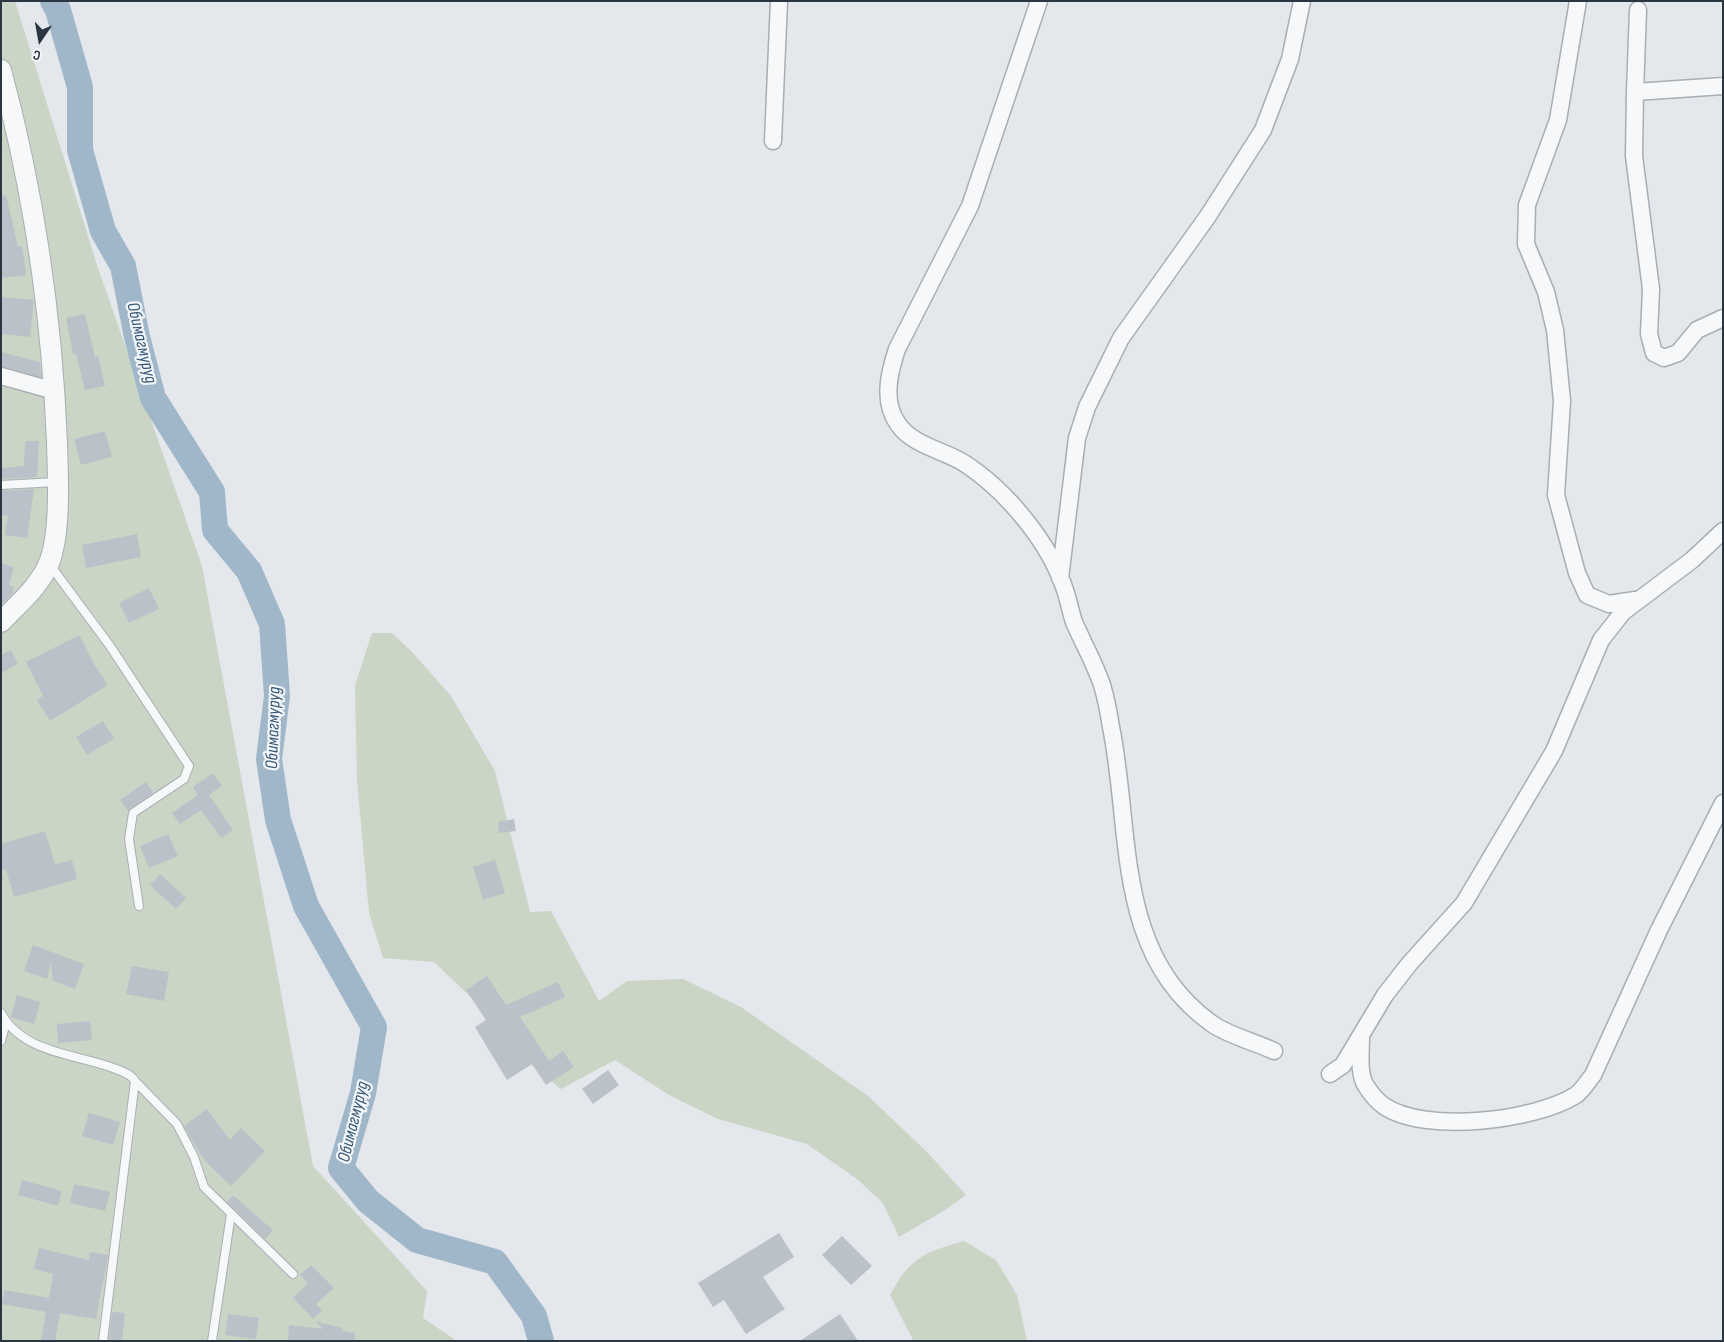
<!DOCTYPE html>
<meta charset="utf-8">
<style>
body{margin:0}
#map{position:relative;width:1724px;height:1342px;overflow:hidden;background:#e4e7eb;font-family:"Sofia Sans Condensed",sans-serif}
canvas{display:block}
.frame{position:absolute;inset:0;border:2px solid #2b3643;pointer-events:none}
.north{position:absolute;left:15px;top:15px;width:50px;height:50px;-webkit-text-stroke:4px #f3f6f8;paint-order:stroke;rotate:192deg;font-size:14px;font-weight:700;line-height:20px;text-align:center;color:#2b3643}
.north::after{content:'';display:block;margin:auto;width:18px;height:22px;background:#2b3643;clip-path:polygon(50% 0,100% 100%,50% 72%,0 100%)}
</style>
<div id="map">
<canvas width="1724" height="1342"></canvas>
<div class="frame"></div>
<div class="north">С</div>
</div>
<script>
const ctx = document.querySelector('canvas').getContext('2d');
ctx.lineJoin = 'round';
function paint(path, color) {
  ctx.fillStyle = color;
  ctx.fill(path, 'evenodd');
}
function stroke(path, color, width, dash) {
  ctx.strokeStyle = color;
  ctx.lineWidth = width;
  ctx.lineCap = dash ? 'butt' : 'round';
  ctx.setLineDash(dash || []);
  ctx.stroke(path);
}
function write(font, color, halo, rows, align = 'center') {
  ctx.font = font + ' "Sofia Sans Condensed",sans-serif';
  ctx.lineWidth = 4.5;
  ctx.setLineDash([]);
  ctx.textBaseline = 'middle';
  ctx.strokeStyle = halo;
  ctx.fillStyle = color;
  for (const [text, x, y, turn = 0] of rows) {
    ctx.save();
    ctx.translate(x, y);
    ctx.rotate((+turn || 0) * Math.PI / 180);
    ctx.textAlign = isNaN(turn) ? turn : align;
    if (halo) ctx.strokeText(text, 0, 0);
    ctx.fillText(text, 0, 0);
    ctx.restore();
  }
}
paint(new Path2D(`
 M1 1H15L97 265 202 566 313 1166 427 1291 423 1318 457 1341H1Z
 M372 633H392L412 652 451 696 495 771 530 912 551 911 599 1001 627 981 683 979 741 1007 868 1096 928 1153 966 1195 945 1210 899 1237 883 1203 857 1179 807 1144 718 1119 669 1095 615 1060 561 1089 518 1054 500 1025 434 962 383 958 369 913 357 780 355 685Z
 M964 1241 996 1260 1017 1295 1027 1341 913 1340 890 1295C910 1258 924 1252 964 1241Z`), '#cad5c5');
stroke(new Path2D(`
 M53 1 58 10 80 87V150L103 231 123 266 137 337 153 398 212 492 215 530 249 571 272 624 277 696 269 759 278 820 306 906 374 1027 363 1093 341 1168 368 1201 417 1240 495 1262 534 1316 541 1341`), '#a0b7ca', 26);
paint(new Path2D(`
 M6 195 18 247 22 246 26 275 1 278V196Z
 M1 297 34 300 30 337 1 334Z
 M85 314 95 357 98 356 105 386 85 390 76 354H73L66 318Z
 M1 352 40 362 41 377 1 366Z
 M105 431 112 457 81 465 74 439Z
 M25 441H39L37 477 1 479V468L24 466Z
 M34 489 27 538 5 535 8 516 1 515V491L37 489Z
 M137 534 141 557 86 568 82 545Z
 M1 563 14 567 9 585 14 587 12 594 1 605Z
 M149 588 159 609 129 623 119 603Z
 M79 635 94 664 108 685 50 721 37 700 43 696 26 662Z
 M11 650 18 664 1 673V655Z
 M103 721 114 739 87 755 76 737Z
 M213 773 222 786 209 795 233 830 221 838 201 810 180 824 172 813 198 795 193 787Z
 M146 782 153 793 128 811 120 800Z
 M514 819 516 831 499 833 498 822Z
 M45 831 55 864 72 860 77 879 14 897 6 869 1 870V844Z
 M168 834 178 856 149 868 140 846Z
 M495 860 505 893 483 900 473 867Z
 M160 874 186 898 176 909 150 885Z
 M33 945 84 964 75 989 53 981 51 963 47 979 24 971Z
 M132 966 169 972 164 1001 126 994Z
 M487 976 506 1005 558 982 565 997 520 1017 549 1061 563 1051 574 1067 546 1085 532 1064 507 1080 475 1027 486 1020 466 990Z
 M17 995 40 1002 34 1024 11 1017Z
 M90 1021 92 1040 58 1043 57 1024Z
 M608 1070 619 1085 593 1104 582 1089Z
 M207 1109 230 1140 241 1128 265 1151 231 1186 204 1160 184 1126Z
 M89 1113 120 1122 113 1145 82 1136Z
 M22 1180 62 1191 58 1206 18 1195Z
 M74 1184 110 1192 105 1211 70 1203Z
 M233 1195 273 1230 265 1239 227 1202Z
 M779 1233 794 1257 763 1277 785 1309 746 1334 724 1300 713 1307 698 1283Z
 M842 1236 872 1266 851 1285 822 1255Z
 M39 1248 89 1260 90 1252 108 1255 96 1319 60 1313 55 1341H41L46 1312 2 1304 5 1290 49 1298 53 1274 34 1269Z
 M311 1265 334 1288 316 1304 322 1310 313 1319 293 1298 308 1283 300 1275Z
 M112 1312 125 1313 122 1341H109Z
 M228 1314 259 1318 256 1339 225 1335Z
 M840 1314 858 1341H800Z
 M315 1321 342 1328V1331L355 1333V1341H288L289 1325 323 1329Z`), '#bbc1c8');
const service = new Path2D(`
 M1 485 57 482
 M50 565 110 646 189 766 184 779 133 813 129 839 139 906
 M1 1013C23 1054 78 1054 116 1069 123 1072 131 1074 135 1081L103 1341
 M1 1041 6 1022
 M135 1081 177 1124 194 1157 204 1187 293 1274
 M212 1341 231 1214`);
const minor = new Path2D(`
 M1039 1 970 206 897 349C889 373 882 402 898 424 912 445 943 450 964 463 1007 491 1051 544 1066 593 1069 603 1071 613 1074 622 1083 643 1095 664 1102 685 1106 698 1109 714 1111 727 1132 830 1114 954 1211 1023 1227 1035 1255 1042 1274 1051
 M1578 1 1558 120 1527 205 1526 244 1546 292 1555 330 1562 401 1556 495 1577 573 1587 595 1609 604 1635 600
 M1723 86 1635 92 1634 156 1651 289 1649 334 1654 353 1664 358 1678 353 1697 330 1723 318
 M1635 92 1638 10
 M773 141 779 1
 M1 376 55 391
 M1060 578 1077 438 1087 407 1121 338 1208 216 1263 130 1290 59 1302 1
 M1361 1037C1361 1052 1358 1074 1366 1086 1370 1092 1378 1102 1384 1106 1425 1134 1535 1121 1576 1095 1582 1091 1588 1081 1593 1075L1659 930 1723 803
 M1330 1074 1343 1065 1385 995 1410 963 1464 903 1554 751 1601 640 1623 612 1692 560 1723 531`);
const tertiary = new Path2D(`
 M1 70C34 192 52 316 57 443 58 476 61 533 49 563 40 586 18 604 1 622`);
stroke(service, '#a9aeb5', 10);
stroke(minor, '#a9aeb5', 19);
stroke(tertiary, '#a9aeb5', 22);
stroke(service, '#f6f8f9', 8);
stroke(minor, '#f6f8f9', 16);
stroke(tertiary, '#f6f8f9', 20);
write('italic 18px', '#365877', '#f3f6f8', [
 ["Обимагмуруд",141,343,77],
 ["Обимагмуруд",274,728,-88],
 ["Обимагмуруд",354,1122,-76]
]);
</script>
